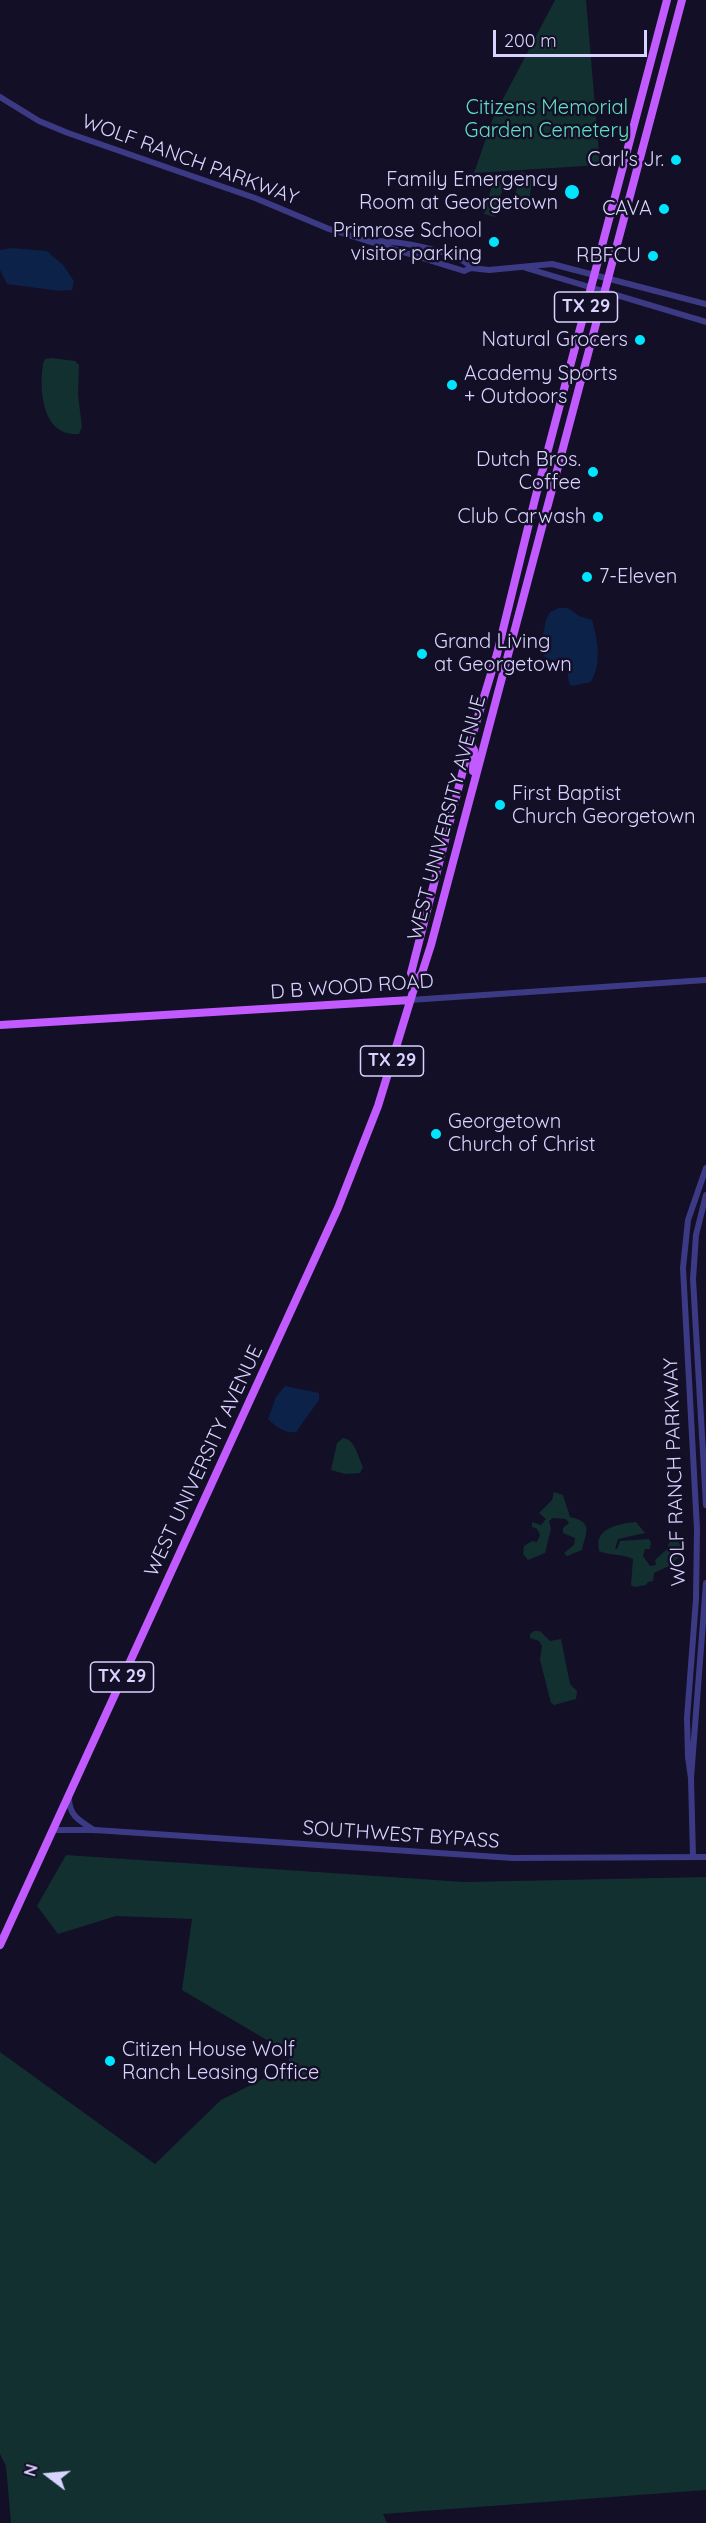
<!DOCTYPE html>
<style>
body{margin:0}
#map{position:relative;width:706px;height:2523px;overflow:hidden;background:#130f26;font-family:Quicksand,sans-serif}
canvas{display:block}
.north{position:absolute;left:18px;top:2445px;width:60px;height:60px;-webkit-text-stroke:4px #130f26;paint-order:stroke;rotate:286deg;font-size:16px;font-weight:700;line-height:24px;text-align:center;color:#d9d4ff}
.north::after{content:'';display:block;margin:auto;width:21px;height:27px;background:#d9d4ff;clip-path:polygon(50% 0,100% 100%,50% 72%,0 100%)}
.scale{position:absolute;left:493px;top:30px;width:154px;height:27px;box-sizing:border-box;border:3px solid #d9d4ff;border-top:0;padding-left:8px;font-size:18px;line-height:21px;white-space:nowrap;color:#d9d4ff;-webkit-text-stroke:4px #130f26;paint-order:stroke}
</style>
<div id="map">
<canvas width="706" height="2523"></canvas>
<div class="north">N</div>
<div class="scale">200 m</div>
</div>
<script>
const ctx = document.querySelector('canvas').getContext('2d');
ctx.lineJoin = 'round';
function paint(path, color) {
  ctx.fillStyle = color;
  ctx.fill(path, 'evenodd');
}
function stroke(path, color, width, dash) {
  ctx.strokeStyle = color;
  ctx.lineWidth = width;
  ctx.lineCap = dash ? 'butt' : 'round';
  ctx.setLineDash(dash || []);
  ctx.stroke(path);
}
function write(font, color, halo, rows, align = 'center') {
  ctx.font = font + ' Quicksand,sans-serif';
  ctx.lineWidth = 5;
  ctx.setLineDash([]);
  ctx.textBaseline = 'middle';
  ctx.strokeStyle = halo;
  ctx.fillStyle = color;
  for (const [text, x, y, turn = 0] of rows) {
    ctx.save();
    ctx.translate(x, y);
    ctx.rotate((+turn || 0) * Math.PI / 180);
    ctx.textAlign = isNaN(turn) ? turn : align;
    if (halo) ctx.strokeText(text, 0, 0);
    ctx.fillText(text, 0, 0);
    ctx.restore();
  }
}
paint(new Path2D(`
 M555 0H586L600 165 474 173 493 118Z
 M521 172 533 175 528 207 513 203Z
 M507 173 495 217 484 214 495 174Z
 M51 358 75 361 79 365 78 395 82 427 79 434C42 437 39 390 43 364L45 359Z
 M343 1438C355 1439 358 1457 363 1467L360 1473 345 1474 331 1470 337 1443Z
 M554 1492 563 1495 570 1517C595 1522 585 1534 582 1550L567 1556 564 1553 574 1545 575 1538 563 1533V1528L569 1523 566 1519 553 1518 549 1521 551 1529 545 1553 528 1560 523 1554 524 1546 532 1541 537 1542 540 1535 537 1529 532 1527V1522L541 1525 546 1519 539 1513 552 1500Z
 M636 1522 645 1533 618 1539 615 1549H617L620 1541 649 1539 651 1542 650 1549H645L643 1556 650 1566 656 1565 655 1560 667 1549 671 1551 668 1545 674 1535 681 1546 678 1558 672 1563 669 1562V1566L654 1573 653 1581 648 1582 646 1585 634 1587 631 1585 633 1559C621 1553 610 1556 599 1551 599 1547 597 1541 600 1537 605 1526 625 1523 636 1522Z
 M534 1631H540L550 1641 561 1639 570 1684 577 1691 576 1699 554 1705 551 1703 540 1660 542 1646 539 1641 530 1638V1634Z
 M66 1855 464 1882 706 1877V2490L383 2514 387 2523H11L6 2466 0 2454V2052L155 2164 221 2100 289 2066V2053L182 1990 192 1919 116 1916 58 1934 37 1906Z`), '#12302f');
paint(new Path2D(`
 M12 248 47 251 63 265 74 281 72 290 60 291 7 284 0 270V250Z
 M559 608H568L579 616 592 620C598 642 602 662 591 682L572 686 569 684 567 668 545 657 540 648 546 620 550 612Z
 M285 1386 319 1393V1400L296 1432C285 1434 276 1427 268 1419L276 1397Z`), '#0c2248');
stroke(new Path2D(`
 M0 97 39 121 68 133 255 198 329 229 464 271 471 268 489 270 552 264 706 304
 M376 241C397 241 460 251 471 268
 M526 268 706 322
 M410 1000 706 980
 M706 1195 696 1235 693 1279 706 1505
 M691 1778 688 1757 687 1718 696 1599 697 1529 683 1268 688 1220 706 1168
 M69 1798C69 1816 80 1821 94 1830
 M52 1830H95L513 1858 706 1857
 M693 1857 691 1778 706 1583`), '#3d3a85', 6);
stroke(new Path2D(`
 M470 743 474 750 473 771
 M416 982 411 973 470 743 497 654 535 499 667 0
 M0 1025 410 1000
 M0 1945 338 1208 378 1106 416 982 422 973 431 945 682 0`), '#c25bff', 8);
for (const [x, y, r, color] of [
 [676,160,6,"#00e5ff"],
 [572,192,8,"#00e5ff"],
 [664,209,6,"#00e5ff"],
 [494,242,6,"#00e5ff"],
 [653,256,6,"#00e5ff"],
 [640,340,6,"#00e5ff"],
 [452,385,6,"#00e5ff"],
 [593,472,6,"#00e5ff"],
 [598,517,6,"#00e5ff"],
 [587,577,6,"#00e5ff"],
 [422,654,6,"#00e5ff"],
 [500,805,6,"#00e5ff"],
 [436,1134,6,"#00e5ff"],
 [110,2061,6,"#00e5ff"]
]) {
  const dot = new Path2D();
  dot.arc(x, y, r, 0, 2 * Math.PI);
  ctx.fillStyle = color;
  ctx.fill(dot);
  stroke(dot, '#130f26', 2);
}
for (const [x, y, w] of [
 [586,307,63],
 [392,1061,63],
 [122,1677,63]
]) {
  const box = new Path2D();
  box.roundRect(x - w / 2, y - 15, w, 30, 4.5);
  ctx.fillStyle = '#130f26';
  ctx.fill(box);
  stroke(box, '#d9d4ff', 1.5);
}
write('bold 18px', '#d9d4ff', null, [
 ["TX 29",586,307],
 ["TX 29",392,1061],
 ["TX 29",122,1677]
]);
write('20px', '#5fe0c0', '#130f26', [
 ["Citizens Memorial",547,108],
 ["Garden Cemetery",547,131]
]);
write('20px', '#d9d4ff', '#130f26', [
 ["WOLF RANCH PARKWAY",190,160,20],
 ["WEST UNIVERSITY AVENUE",447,818,-75],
 ["D B WOOD ROAD",352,987,-4],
 ["WEST UNIVERSITY AVENUE",204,1461,-65],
 ["WOLF RANCH PARKWAY",675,1472,-92],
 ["SOUTHWEST BYPASS",401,1835,4]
]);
write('20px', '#d9d4ff', '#130f26', [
 ["Carl's Jr.",664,160],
 ["Family Emergency",558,180],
 ["Room at Georgetown",558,203],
 ["CAVA",652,209],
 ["Primrose School",482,231],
 ["visitor parking",482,254],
 ["RBFCU",641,256],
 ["Natural Grocers",628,340],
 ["Academy Sports",464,374,"left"],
 ["+ Outdoors",464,397,"left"],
 ["Dutch Bros.",581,460],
 ["Coffee",581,483],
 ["Club Carwash",586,517],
 ["7-Eleven",599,577,"left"],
 ["Grand Living",434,642,"left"],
 ["at Georgetown",434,665,"left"],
 ["First Baptist",512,794,"left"],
 ["Church Georgetown",512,817,"left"],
 ["Georgetown",448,1122,"left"],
 ["Church of Christ",448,1145,"left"],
 ["Citizen House Wolf",122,2050,"left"],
 ["Ranch Leasing Office",122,2073,"left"]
], 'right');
</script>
